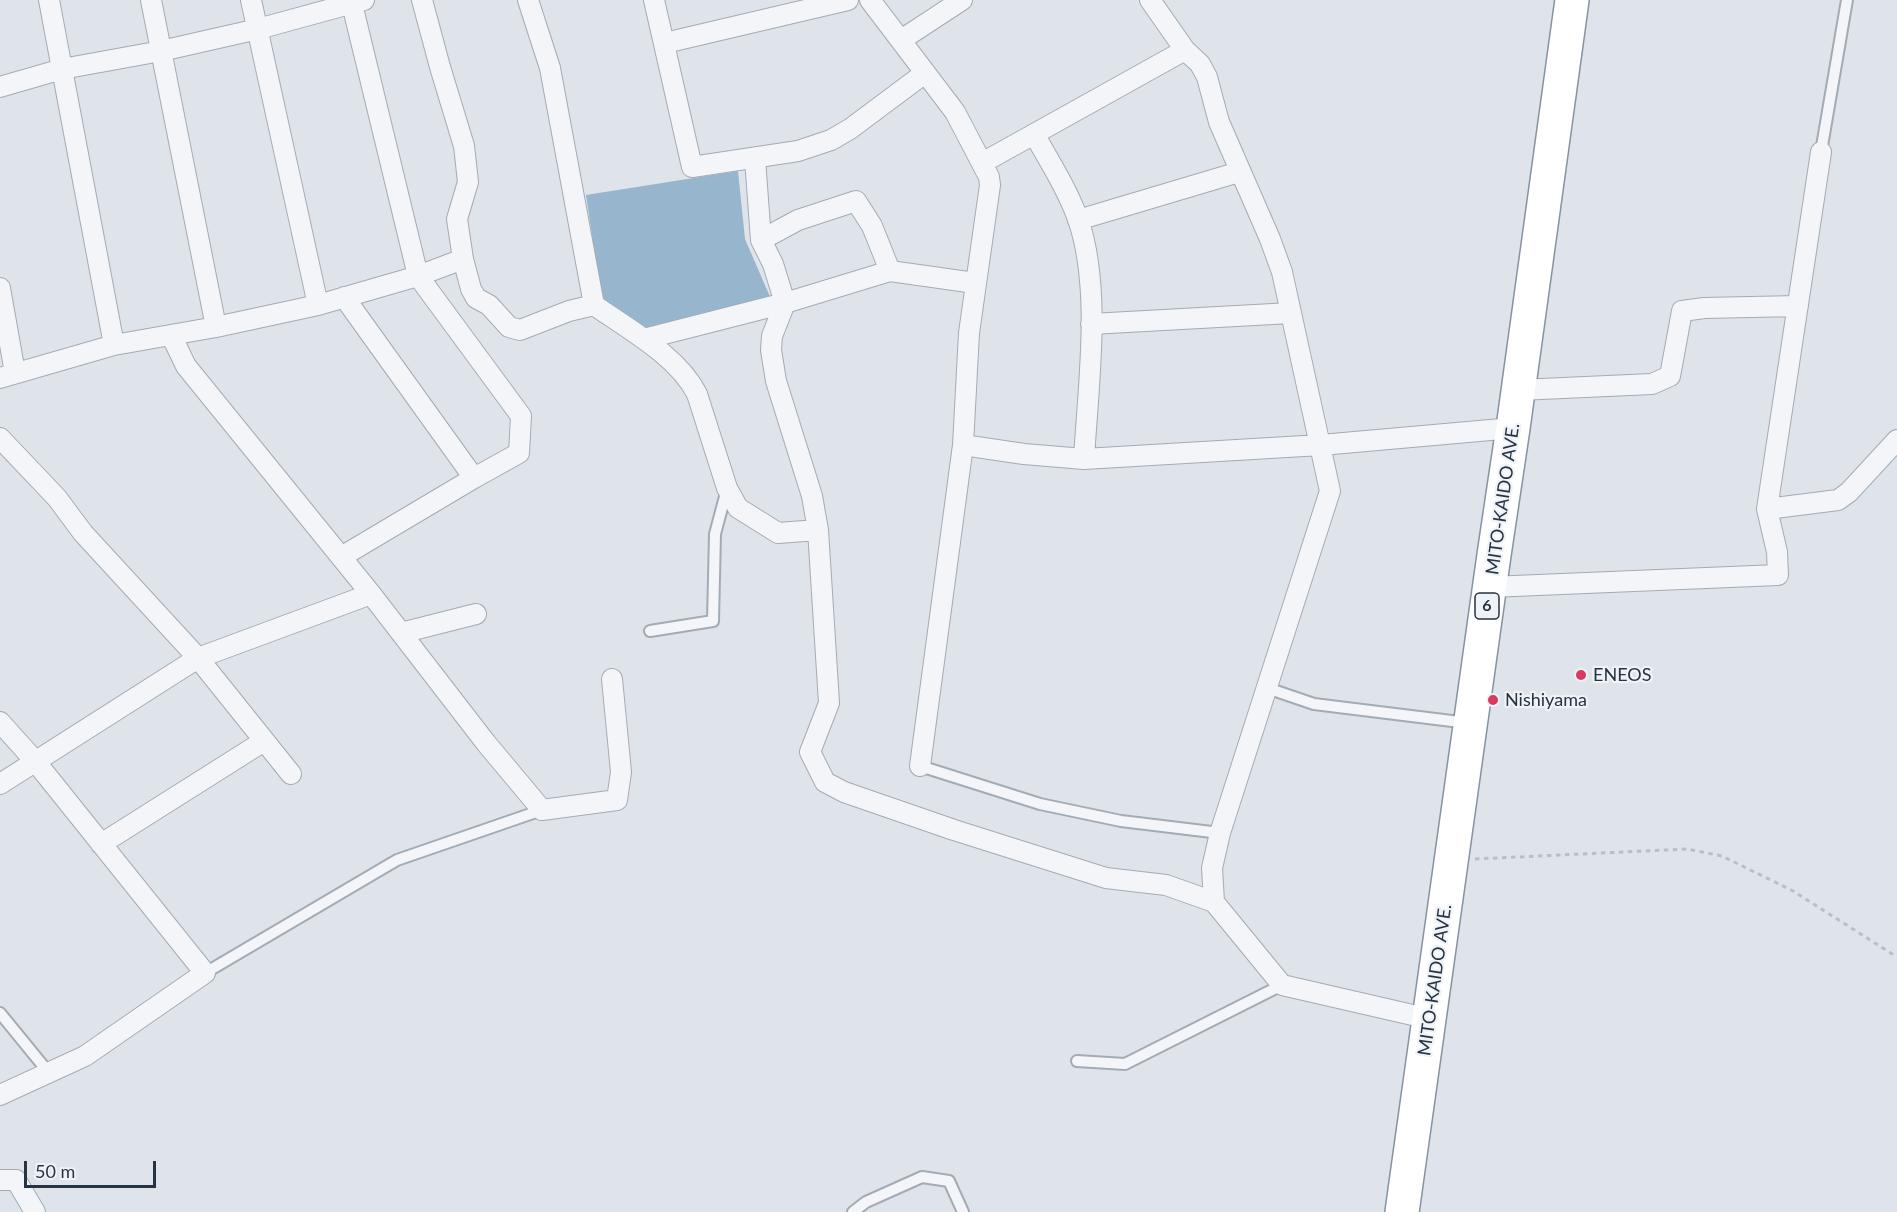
<!DOCTYPE html>
<style>
body{margin:0}
#map{position:relative;width:1897px;height:1212px;overflow:hidden;background:#dfe4ea;font-family:Lato,sans-serif}
canvas{display:block}
.scale{position:absolute;left:24px;top:1161px;width:132px;height:27px;box-sizing:border-box;border:3px solid #263343;border-top:0;padding-left:8px;font-size:18px;line-height:21px;white-space:nowrap;color:#263343;-webkit-text-stroke:4px #eff3f7;paint-order:stroke}
</style>
<div id="map">
<canvas width="1897" height="1212"></canvas>
<div class="scale">50 m</div>
</div>
<script>
const ctx = document.querySelector('canvas').getContext('2d');
ctx.lineJoin = 'round';
function paint(path, color) {
  ctx.fillStyle = color;
  ctx.fill(path, 'evenodd');
}
function stroke(path, color, width, dash) {
  ctx.strokeStyle = color;
  ctx.lineWidth = width;
  ctx.lineCap = dash ? 'butt' : 'round';
  ctx.setLineDash(dash || []);
  ctx.stroke(path);
}
function write(font, color, halo, rows, align = 'center') {
  ctx.font = font + ' Lato,sans-serif';
  ctx.lineWidth = 4.5;
  ctx.setLineDash([]);
  ctx.textBaseline = 'middle';
  ctx.strokeStyle = halo;
  ctx.fillStyle = color;
  for (const [text, x, y, turn = 0] of rows) {
    ctx.save();
    ctx.translate(x, y);
    ctx.rotate((+turn || 0) * Math.PI / 180);
    ctx.textAlign = isNaN(turn) ? turn : align;
    if (halo) ctx.strokeText(text, 0, 0);
    ctx.fillText(text, 0, 0);
    ctx.restore();
  }
}
paint(new Path2D(`
 M738 171 745 239 771 299 645 330 602 301 586 195Z`), '#97b6ce');
const lane = new Path2D(`
 M1821 152 1847 0
 M650 631 713 621 715 534 727 489
 M1267 688 1314 704 1468 723
 M920 766 1040 804 1121 821 1220 833
 M205 973 397 860 542 810
 M0 1013 49 1073
 M1077 1061 1125 1064 1282 985
 M853 1212 866 1202 922 1177 949 1181 963 1212`);
const street = new Path2D(`
 M49 0 114 345
 M151 0 216 327
 M251 0 318 305
 M351 0 418 276 463 259
 M422 0 440 67 464 146 468 182 457 219 463 259 471 289 476 298 489 305 509 327 520 330 569 311 594 305C628 329 678 356 697 394L727 488 738 508 778 533 818 530
 M528 0 550 68 594 305
 M654 0 692 167 798 151 831 140 850 129 925 73
 M870 0 955 112 989 177 990 185 969 333 963 445 920 766
 M1150 0 1185 50 1200 64 1207 77 1219 122 1270 239 1282 272 1330 491 1220 833 1212 868 1214 902
 M901 40 962 0
 M665 43 848 0
 M0 87 62 69 161 51 258 29 364 0
 M1034 134C1050 162 1067 189 1078 219 1102 289 1088 386 1084 459
 M755 159 761 240 773 264 785 303 772 336 771 350 776 381 812 496 818 530 829 703 810 752 825 782 844 792 954 830 1106 878 1166 885 1214 902 1282 985 1430 1019
 M982 163 1185 50
 M1078 220 1239 172
 M761 240 798 220 856 201 872 226 890 271
 M0 288 15 373
 M344 297 474 478
 M1091 324 1291 313
 M171 335 186 366 371 594 486 743 542 810 617 800 621 772 612 679
 M644 339 785 303 890 271 975 283
 M0 378 114 345 216 327 318 305 418 276 521 416 519 453 474 478 341 557
 M1519 390 1652 384 1670 376 1682 311 1704 308 1798 306
 M0 438 57 498 83 533 198 658 291 774
 M963 445 1024 454 1084 459 1321 445 1513 428
 M1767 509 1838 500 1849 492 1897 440
 M1490 587 1778 575 1777 552 1767 509 1821 152
 M401 633 476 614
 M0 722 35 761 205 973 85 1056 0 1095
 M0 784 198 658 371 594
 M101 844 264 741
 M0 1180H16L35 1212`);
const highway = new Path2D(`
 M1402 1212 1494 555 1513 428 1572 0`);
stroke(lane, '#a4abb5', 14);
stroke(street, '#a4abb5', 22);
stroke(highway, '#8593a2', 36);
stroke(new Path2D(`
 M1475 859 1687 849 1722 856 1793 891 1897 957`), '#babfc5', 3, [4.5, 4.5]);
stroke(lane, '#f3f5f8', 10);
stroke(street, '#f3f5f8', 20);
stroke(highway, '#fff', 33);
for (const [x, y, r, color] of [
 [1581,675,6,"#dc385d"],
 [1493,700,6,"#dc385d"]
]) {
  const dot = new Path2D();
  dot.arc(x, y, r, 0, 2 * Math.PI);
  ctx.fillStyle = color;
  ctx.fill(dot);
  stroke(dot, '#eff3f7', 2);
}
for (const [x, y, w] of [
 [1487,606,24]
]) {
  const box = new Path2D();
  box.roundRect(x - w / 2, y - 13, w, 26, 4.5);
  ctx.fillStyle = '#eff3f7';
  ctx.fill(box);
  stroke(box, '#263343', 1.5);
}
write('bold 16px', '#263343', null, [
 ["6",1487,606]
]);
write('18px', '#263343', '#eff3f7', [
 ["MITO-KAIDO AVE.",1503,499,-82],
 ["MITO-KAIDO AVE.",1435,980,-82]
]);
write('18px', '#263343', '#eff3f7', [
 ["ENEOS",1593,675],
 ["Nishiyama",1505,700]
], 'left');
</script>
